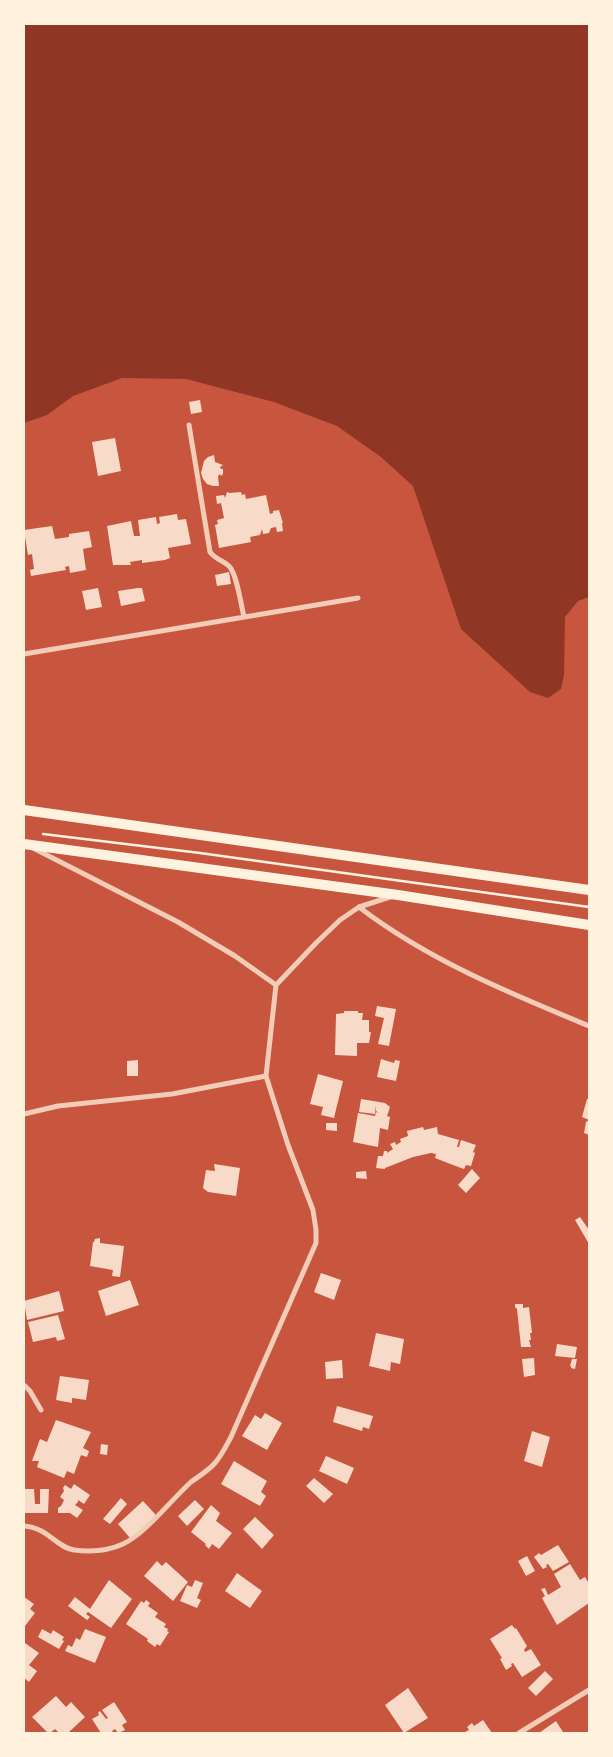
<!DOCTYPE html>
<style>
body{margin:0}
#map{position:relative;width:613px;height:1757px;overflow:hidden;background:#c8553d;font-family:Montserrat,sans-serif}
canvas{display:block}
.frame{position:absolute;inset:0;border:25px solid #fff3e0;pointer-events:none}
</style>
<div id="map">
<canvas width="613" height="1757"></canvas>
<div class="frame"></div>
</div>
<script>
const ctx = document.querySelector('canvas').getContext('2d');
ctx.lineJoin = 'round';
function paint(path, color) {
  ctx.fillStyle = color;
  ctx.fill(path, 'evenodd');
}
function stroke(path, color, width, dash) {
  ctx.strokeStyle = color;
  ctx.lineWidth = width;
  ctx.lineCap = dash ? 'butt' : 'round';
  ctx.setLineDash(dash || []);
  ctx.stroke(path);
}
paint(new Path2D(`
 M24 24H589V597L578 601 565 617 564 675 561 689 548 698 530 692 461 629 413 486 381 457 337 426 274 402 186 379 122 378 73 396 47 415 24 423Z`), '#8f3625');
paint(new Path2D(`
 M200 400 202 412 191 414 189 402Z
 M115 438 121 471 98 476 92 442Z
 M214 455 215 462 223 465 220 467 221 469H223V474L221 476 220 474 218 476 219 486H213L207 484 203 479 201 473 204 461 208 457Z
 M227 492 230 493 241 492 242 495 245 494 246 499 266 495 270 514 273 513V511L279 510 283 523H282L283 531 277 532 276 527 271 528 269 533 263 534 262 529 260 535 250 537 251 542 219 548 215 525 218 524 217 520 224 518 221 503 217 504 216 496 224 495 225 498Z
 M177 514 178 520 186 519 191 544 168 548 170 558 165 560 142 563V560L130 562 131 565H113L107 526 131 521 134 536H140L138 520 156 517 157 524 160 523 159 517Z
 M52 526 55 539 69 537V534L89 531 92 547 83 549 86 570 70 573 69 566 65 567 66 570 31 576 30 570 34 569 32 554 28 555 24 530Z
 M229 572 231 584 217 586 215 575Z
 M98 588 102 607 86 610 82 591Z
 M138 588H142L145 601 121 606 118 591Z
 M377 1006 396 1009 389 1046 378 1044 384 1018 375 1016Z
 M344 1011H358V1013H363L362 1020H369V1032H371L369 1043H357V1056L335 1055 336 1014 344 1013Z
 M381 1059 394 1063 395 1060 400 1061 396 1081 377 1077Z
 M138 1060V1076H127V1061Z
 M318 1074 343 1081 334 1118 321 1115 323 1107 310 1104Z
 M361 1099 385 1103 390 1107 387 1116 390 1117 388 1130 380 1128 378 1147 353 1142 358 1113 375 1116 376 1112 379 1113 376 1111V1105L375 1114 359 1112Z
 M587 1099H589V1120L582 1117Z
 M589 1120V1135L584 1133 586 1122Z
 M326 1123H337V1131L326 1130Z
 M423 1127 424 1130 437 1127 438 1134 459 1140 457 1147H459L461 1140 476 1145 473 1152 475 1153 471 1166 466 1165 464 1169 453 1165 435 1158 436 1154 431 1153 413 1157 385 1168V1169L376 1168 378 1156H383L384 1151H387V1153L393 1149 390 1144 395 1142 396 1145 401 1142 400 1139 408 1136 407 1131Z
 M214 1164 240 1168 236 1196 208 1192 203 1188 206 1170 215 1171Z
 M472 1169 480 1178 466 1193 458 1185Z
 M366 1171 367 1179 356 1178V1172Z
 M580 1217 589 1230V1244L575 1220Z
 M100 1238V1243L124 1246 120 1277 112 1276 113 1270 90 1266 93 1242H94L95 1239Z
 M321 1273 341 1280 334 1300 314 1292Z
 M130 1280 139 1305 106 1316 98 1291Z
 M59 1291 64 1311 27 1320 24 1301Z
 M515 1304H523V1308L529 1307 532 1333H530L531 1340H529L531 1347H521L517 1309 515 1307Z
 M58 1315 65 1339 57 1341 56 1337 33 1342 28 1322Z
 M376 1333 404 1339 400 1364 391 1362 390 1371 369 1366Z
 M557 1344 577 1347 575 1358 555 1356Z
 M534 1358 535 1375 524 1377 522 1359Z
 M572 1359H577L575 1369 571 1368V1366H570Z
 M342 1360 343 1378 326 1379 325 1362Z
 M60 1376 89 1380 86 1400 72 1398V1403L56 1400Z
 M337 1406 373 1416 369 1429 363 1427 362 1431 333 1422Z
 M265 1413 282 1423 267 1450 242 1436 255 1415 261 1419Z
 M56 1420 91 1432 83 1448 89 1451 87 1457 81 1455 74 1474 67 1471 64 1478 37 1467 39 1461H32L40 1439 47 1442Z
 M532 1431 550 1437 542 1467 524 1461Z
 M101 1444 108 1445 107 1455 100 1454Z
 M326 1456 354 1468 347 1484 319 1471Z
 M234 1461 267 1481 261 1492 266 1496 260 1506 221 1484Z
 M314 1478 333 1494 324 1503 306 1486Z
 M74 1484 90 1495 84 1504 78 1500V1502L75 1505 83 1510 77 1518 70 1513H58V1508L61 1506 64 1500 60 1497 64 1491 63 1488 65 1485 71 1489Z
 M24 1489H34L35 1504H40V1489H49L48 1513H24Z
 M121 1498 127 1504 110 1524 103 1519Z
 M195 1500 204 1509 187 1526 178 1516Z
 M143 1501 155 1514 156 1519 130 1538 118 1524Z
 M211 1505 220 1513 216 1521 232 1533 219 1549 212 1544 209 1549 205 1545 206 1544 191 1532Z
 M255 1517 274 1535 262 1549 243 1529Z
 M558 1545 569 1562 553 1571 548 1564 546 1565 547 1567 543 1569 534 1557 539 1553 541 1555Z
 M527 1556 535 1571 526 1576 518 1561Z
 M157 1561 162 1566 166 1562 188 1582 173 1601 144 1576Z
 M570 1564 580 1580 585 1577 588 1582H589V1603L557 1625 542 1598 545 1596 541 1589 545 1588 548 1595 561 1587 554 1574Z
 M237 1573 262 1591 250 1608 225 1591Z
 M109 1580 132 1599 111 1628 88 1612 86 1614 90 1617 87 1620 68 1606 75 1597 90 1609Z
 M195 1580 203 1583 197 1598 201 1600 197 1608 180 1601 187 1585 192 1587Z
 M24 1597 34 1604 30 1609 35 1613 25 1626Z
 M146 1600 150 1603 148 1606 158 1613 155 1617 166 1624 164 1627 168 1629 167 1631 169 1632 160 1646 157 1644 155 1647 147 1641 148 1639 126 1624 141 1601 144 1603Z
 M512 1625 515 1629 516 1628 527 1646 524 1650 525 1652 531 1649 541 1665 522 1677 513 1663 511 1664 512 1666 506 1670 500 1659 502 1658 490 1639Z
 M42 1629 51 1634 53 1630 64 1637 62 1640 64 1641 59 1649 38 1637Z
 M85 1629 106 1637 95 1663 65 1651 68 1645 72 1647 76 1638 80 1640Z
 M25 1643 39 1653 29 1665 37 1671 29 1682 24 1678V1645Z
 M545 1671 553 1679 536 1696 528 1688Z
 M408 1688 428 1718 404 1733 385 1705Z
 M56 1696 66 1707 71 1702 85 1717 68 1733H59L55 1729 50 1733H48L32 1717Z
 M114 1702 127 1722 122 1725 125 1730 118 1733 115 1729 112 1731 114 1733H101L92 1719 99 1715 98 1713 100 1711 106 1719 108 1718 102 1710Z
 M483 1720 492 1733H463L469 1730 467 1727 472 1723 474 1726Z
 M556 1721 563 1732 561 1733H539Z`), '#f7dbc8');
stroke(new Path2D(`
 M43 834 200 853 589 907`), '#fff3e0', 2.5);
stroke(new Path2D(`
 M189 425 210 552C216 560 223 560 229 566 237 574 241 605 244 617
 M24 654 358 598
 M33 848 178 922 235 956 276 985
 M359 907C428 960 509 993 589 1026
 M24 1114 58 1106 172 1094 266 1076
 M24 1385 30 1391 41 1410
 M24 1526C47 1527 57 1548 74 1550 91 1552 108 1551 123 1544 145 1534 172 1499 191 1482 199 1476 208 1471 215 1463 222 1455 226 1446 231 1437L316 1243V1230L313 1210 288 1145 266 1076 276 985 316 943 340 920 359 907 393 896
 M519 1733 589 1690`), '#f1ccb7', 5);
stroke(new Path2D(`
 M24 810 589 890
 M24 844 398 895 589 925`), '#fff3e0', 10);
</script>
